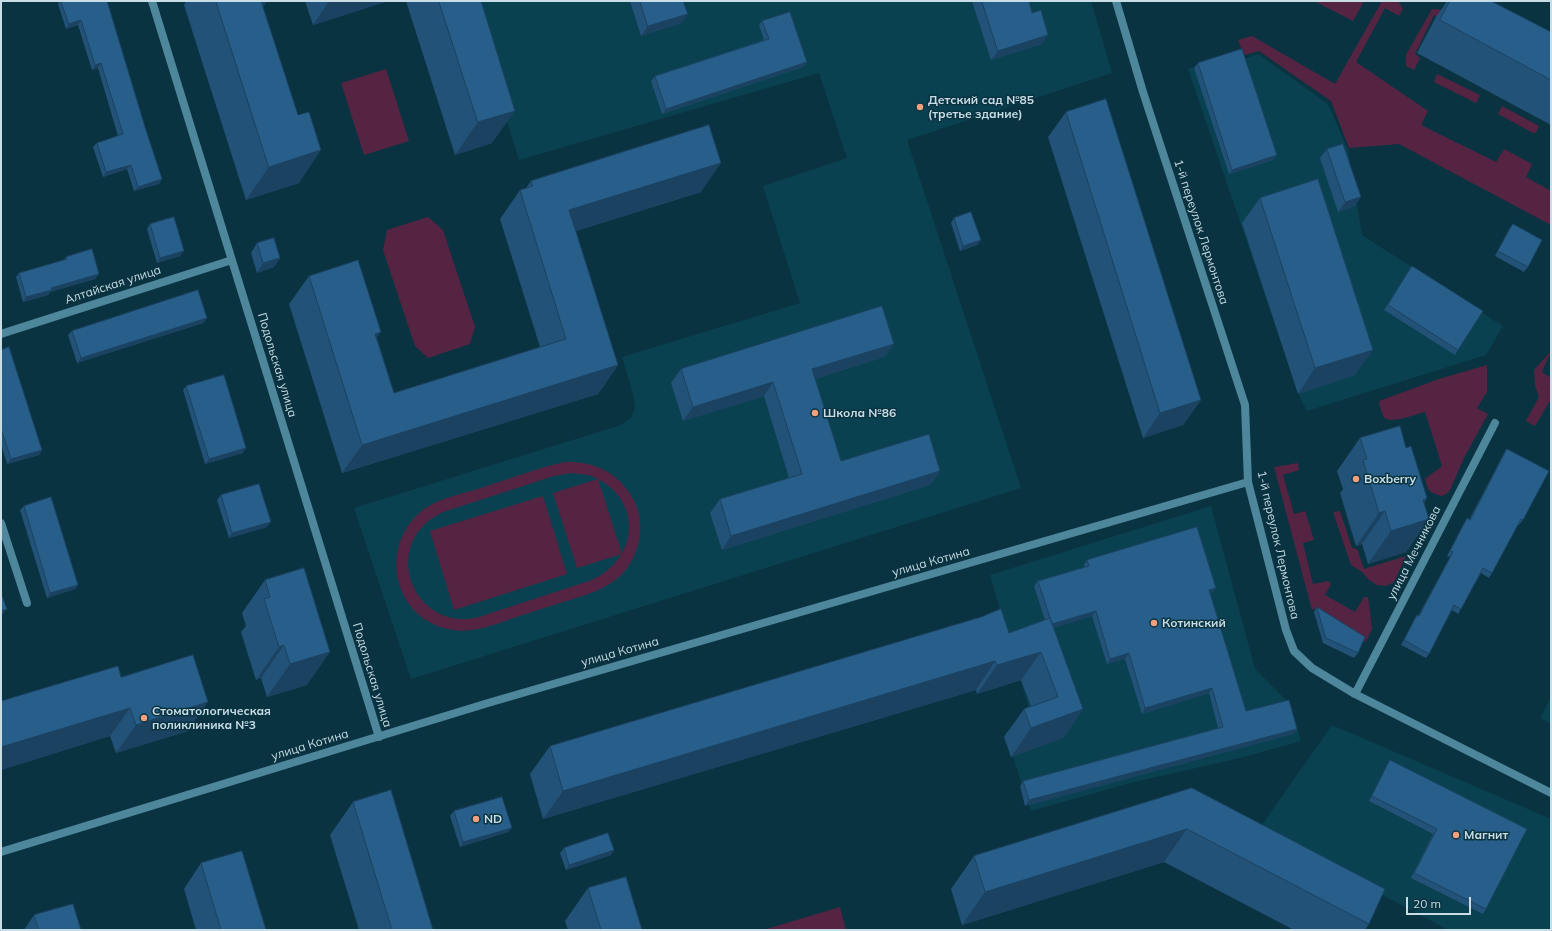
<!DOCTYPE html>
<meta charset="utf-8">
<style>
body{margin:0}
#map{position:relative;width:1552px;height:931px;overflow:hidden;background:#0a3341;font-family:Mulish,sans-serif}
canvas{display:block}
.frame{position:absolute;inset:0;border:2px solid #c9dde6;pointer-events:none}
.scale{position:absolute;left:1406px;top:897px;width:65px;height:18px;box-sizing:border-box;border:2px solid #c9dde6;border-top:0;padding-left:5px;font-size:12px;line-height:14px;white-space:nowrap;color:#c9dde6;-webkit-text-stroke:3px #0a3341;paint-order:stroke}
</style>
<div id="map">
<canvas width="1552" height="931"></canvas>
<div class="frame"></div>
<div class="scale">20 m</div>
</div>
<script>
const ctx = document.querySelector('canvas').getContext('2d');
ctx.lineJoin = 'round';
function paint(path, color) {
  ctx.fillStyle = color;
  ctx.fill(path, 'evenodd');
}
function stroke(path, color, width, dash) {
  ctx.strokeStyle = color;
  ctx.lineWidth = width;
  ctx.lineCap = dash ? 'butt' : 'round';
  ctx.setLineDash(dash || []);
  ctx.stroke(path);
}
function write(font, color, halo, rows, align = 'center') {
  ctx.font = font + ' Mulish,sans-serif';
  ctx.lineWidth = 3;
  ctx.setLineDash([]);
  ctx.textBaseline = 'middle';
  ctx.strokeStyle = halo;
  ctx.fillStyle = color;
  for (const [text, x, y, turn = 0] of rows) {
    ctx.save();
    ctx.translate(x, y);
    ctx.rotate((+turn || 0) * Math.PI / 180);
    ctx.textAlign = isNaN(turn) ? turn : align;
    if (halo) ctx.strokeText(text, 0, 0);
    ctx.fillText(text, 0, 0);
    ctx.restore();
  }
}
paint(new Path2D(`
 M470 1H1091L1112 73 907 140 1021 488 411 679 354 508 621 425 631 418 635 408 633 394 622 357 800 303 763 186 847 158 819 73 519 160Z
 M1240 52 1244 59 1258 54 1328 104 1348 150 1362 235 1503 326 1486 355 1307 411 1300 398 1188 69Z
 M1211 506 1255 669 1290 704 1301 741 1240 758 1130 783 1031 811 1005 733 1033 722 990 575Z
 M1551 697V724L1540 718Z
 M1332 725 1551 819V930H1448L1259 829Z`), '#0a4150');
paint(new Path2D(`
 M1314 1H1364L1353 21Z
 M1382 1H1398L1403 9 1399 16 1385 8 1356 62 1428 111 1421 125 1496 162 1504 149 1532 164 1526 177 1551 191V225L1399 144 1349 148 1331 101 1259 51 1244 55 1238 40 1252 36 1335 84Z
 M1432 9 1442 10 1551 75 1434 15 1415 54 1420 58 1414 70 1406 66V55Z
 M386 69 409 141 364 155 341 83Z
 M1437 74 1480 95 1476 103 1434 82Z
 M1502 106 1539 126 1535 134 1498 114Z
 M428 217 443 230 475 327 470 344 428 358 415 346 383 250 387 230Z
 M1551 351 1542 372 1551 378V399L1535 426 1526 421 1539 397 1535 385 1534 370Z
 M1487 365V392L1477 408 1488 414 1465 456 1449 492 1442 496C1430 493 1428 491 1425 479L1442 466 1425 412C1416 414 1390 425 1384 417 1381 413 1380 406 1379 401L1439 379Z
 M565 462C591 461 613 470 628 491 638 504 643 523 639 540 631 578 606 589 573 599 558 604 543 608 529 613 505 620 478 634 453 630 438 628 423 620 413 609 387 579 392 534 423 510 439 498 462 494 481 488 509 479 537 468 565 462ZM571 473 589 475 598 479 553 493 577 568 622 554 598 479C645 504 636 563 589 581L479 617C473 618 467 620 461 619 414 617 391 559 423 526 429 519 436 516 443 512L554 476Z
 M1298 463 1299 470 1283 475 1294 514 1305 511 1314 540 1303 543 1313 584 1328 581 1331 584 1325 595 1355 612 1364 597H1368L1372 629 1366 642 1333 621 1335 618 1316 608 1312 610 1274 467Z
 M543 496 567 574 454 610 430 531Z
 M1340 511 1352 548 1357 549 1364 569 1406 556 1394 582 1386 586 1377 585 1369 580 1362 572 1351 565 1333 512Z
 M840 907 846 930H763Z`), '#552442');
stroke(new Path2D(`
 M152 1 379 737
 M1 334 232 260
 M1 523 27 603
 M1355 694 1495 423`), '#4e869c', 8);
stroke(new Path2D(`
 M1116 1 1143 92 1245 405 1248 482 1286 630 1294 651 1312 668 1355 694 1551 793
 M1 852 488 703 1248 482`), '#4e869c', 8);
paint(new Path2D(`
 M60 1H107L145 127 162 179 159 184 134 191 127 169 103 177 93 147 97 143 118 136 98 68 92 70 78 25 66 29 58 4Z
 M186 1H267L263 7 299 183 246 200 184 5Z
 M305 1H388L313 25Z
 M406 1H481L492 143 455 155Z
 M630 1H683L681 23 641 36Z
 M972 1H1029L1042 44 991 60Z
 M1447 1H1491L1551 32V125L1417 53 1436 17Z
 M762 21 807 62 803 67 662 114 651 81 655 76 764 40 759 25Z
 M1198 63 1277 155 1273 160 1229 174 1194 68Z
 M1066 112 1201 400 1183 425 1143 438 1048 137Z
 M1327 149 1355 206 1338 212 1320 158Z
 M531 181 701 192 576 231 618 365 598 394 342 473 289 304 309 276 377 338 394 393 540 347 500 219 520 190 526 188Z
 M1260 198 1355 375 1298 394 1242 223Z
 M954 218 981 240 977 245 960 251 951 223Z
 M150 224 180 256 157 263 147 229Z
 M1513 224 1528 267 1524 272 1495 256 1509 229Z
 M257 243 280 258 274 267 257 273 251 253Z
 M66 257 99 274 95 279 50 292 48 295 23 302 16 277 19 273 64 260Z
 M1409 271 1458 350 1455 355 1384 310Z
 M207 318 203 323 77 363 68 335 72 331Z
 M894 344 884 357 815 379 841 461 940 471 930 485 722 550 710 513 720 499 789 478 764 396 683 421 671 383 681 369Z
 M1 350 42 450 39 455 7 464 1 444Z
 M186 386 243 453 205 464 183 390Z
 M1360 438 1406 448 1427 498 1424 503 1429 519 1406 552 1368 564 1362 544 1356 546 1340 493 1343 489 1337 471Z
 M1507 449 1523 520 1519 525 1518 524 1492 573 1489 578 1481 573 1461 609 1458 614 1452 610 1429 654 1426 658 1401 645 1414 620 1417 615 1418 616 1450 557 1447 556 1464 523 1467 518 1469 520 1504 453Z
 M221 495 267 527 229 538 217 500Z
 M24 506 78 585 75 589 47 598 20 510Z
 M1087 560 1212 593 1210 594 1246 711 1293 734 1025 806 1020 786 1023 781 1218 728 1209 693 1142 714 1125 659 1107 664 1092 616 1053 628 1083 709 1063 738 1011 757 1004 737 1024 709 1031 706 1021 680 977 694 976 690 543 819 530 774 550 746 1009 633 1045 620 1034 586 1038 581 1084 567V565Z
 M265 580 307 685 267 697 261 678 256 680 241 632 246 626 242 613Z
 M1317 607 1358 653 1354 658 1323 643 1314 612Z
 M121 677 188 731 116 753 110 736 1 770V701Z
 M1390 760 1527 829 1486 909 1483 914 1411 878 1433 834 1369 801 1387 765Z
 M1192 788 1369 924 1365 930H1294L1164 862 962 925 951 889 974 856Z
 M353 802 433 930H359L330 835Z
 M454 811 508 832 460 847 450 816Z
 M564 848 611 855 566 870 560 853Z
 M201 863 266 930H196L184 889Z
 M588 888 642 930H568L565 921Z
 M34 915 81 930H24Z`), '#225277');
paint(new Path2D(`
 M253 1H267L254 20Z
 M329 1H388L313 25Z
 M688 14 681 23 641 36 648 26Z
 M81 20 78 25 66 29 69 24Z
 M1048 35 1042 44 991 60 998 51Z
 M807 62 803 67 662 114 666 109Z
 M101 63 98 68 92 70 95 65Z
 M515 111 492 143 455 155 478 122Z
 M321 150 299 183 246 200 269 167Z
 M1277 155 1273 160 1229 174 1232 170Z
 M721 163 701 192 549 239 569 210Z
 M131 165 127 169 103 177 106 172Z
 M162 179 159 184 134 191 138 187Z
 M1361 197 1355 206 1338 212 1345 202Z
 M981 240 977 245 960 251 963 246Z
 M184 251 180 256 157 263 160 258Z
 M280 258 274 267 257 273 263 263Z
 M99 274 95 279 50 292 48 295 23 302 26 297 51 288Z
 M207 318 203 323 77 363 81 358Z
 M381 332 361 360 375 334Z
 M894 344 884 357 802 383 812 369Z
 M1373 350 1355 375 1298 394 1315 368Z
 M618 365 598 394 342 473 362 445Z
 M773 382 764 396 683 421 693 407Z
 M1201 400 1183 425 1143 438 1160 413Z
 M246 448 243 453 205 464 209 459Z
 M42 450 39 455 7 464 11 459Z
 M940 471 930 485 722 550 731 536Z
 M1427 498 1408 526 1429 519 1406 552 1368 564 1391 531 1423 500Z
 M1385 511 1362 544 1356 546 1379 513Z
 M271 522 267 527 229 538 232 533Z
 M78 585 75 589 47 598 50 593Z
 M1216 588 1212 593 1205 595 1209 590Z
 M7 609 3 614 1 615V611Z
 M1096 611 1092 616 1048 630 1051 624Z
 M284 645 261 678 256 680 279 647Z
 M330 652 307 685 267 697 290 664Z
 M1041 652 1021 680 977 694 997 665Z
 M1129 653 1125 659 1107 664 1110 659Z
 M995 661 976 690 543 819 563 791Z
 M1212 688 1209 693 1142 714 1145 708Z
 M208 702 188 731 116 753 136 725Z
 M130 708 110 736 1 770V747Z
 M1083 709 1063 738 1011 757 1031 728Z
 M1297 729 1293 734 1025 806 1029 800Z
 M512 828 508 832 460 847 463 842Z
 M1187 829 1164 862 962 925 985 892Z
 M614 850 611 855 566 870 569 865Z`), '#1b4261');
const building = new Path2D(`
 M61 1H107L145 127 162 179 138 187 131 165 106 172 97 143 123 134 101 63 95 65 81 20 69 24Z
 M216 1H261L298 115 309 112 321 150 269 167Z
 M439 1H481L515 111 478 122Z
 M640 1H683L688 14 648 26Z
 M982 1H1029L1032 13 1041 10 1048 35 998 51Z
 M1450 1H1491L1551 32V80L1440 20Z
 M790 12 807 62 666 109 655 76 769 39 762 21Z
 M1242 49 1277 155 1232 170 1198 63Z
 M1106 99 1201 400 1160 413 1066 112Z
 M709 125 721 163 569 210 618 365 362 445 309 276 358 260 381 332 375 334 394 393 566 339 520 190 533 186 531 181Z
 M1343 144 1361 197 1345 202 1327 149Z
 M1318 179 1373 350 1315 368 1260 198Z
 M971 212 981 240 963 246 954 218Z
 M174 217 184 251 160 258 150 224Z
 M1513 224 1542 240 1528 267 1498 251Z
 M274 238 280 258 263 263 257 243Z
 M92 249 99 274 51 288 52 290 26 297 19 273 67 259 66 257Z
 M1412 266 1483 311 1458 350 1388 305Z
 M198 290 207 318 81 358 72 331Z
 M882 306 894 344 812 369 841 461 929 434 940 471 731 536 720 499 802 474 773 382 693 407 681 369Z
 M9 347 42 450 11 459 1 429V350Z
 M224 375 246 448 209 459 186 386Z
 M1400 426 1406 448 1411 446 1427 498 1423 500 1429 519 1391 531 1385 511 1379 513 1363 460 1367 459 1360 438Z
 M1507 449 1549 471 1523 520 1521 519 1492 573 1483 568 1461 609 1454 605 1429 654 1404 640 1417 615 1419 616 1453 552 1450 551 1467 518 1470 520Z
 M259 484 271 522 232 533 221 495Z
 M51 497 78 585 50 593 24 506Z
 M1197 527 1216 588 1209 590 1246 711 1289 700 1297 729 1029 800 1023 781 1223 727 1212 688 1145 708 1129 653 1110 659 1096 611 1052 624 1038 581 1089 566 1087 560Z
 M304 568 330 652 290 664 284 645 279 647 264 599 270 597 265 580Z
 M1 593 7 609 1 611Z
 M1317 607 1365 637 1358 653 1326 638Z
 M1001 609 1009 633 1050 618 1083 709 1031 728 1024 709 1058 697 1041 652 997 665 995 661 563 791 550 746 981 617Z
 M193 655 208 702 136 725 130 708 1 747V701L118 666 121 677Z
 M1390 760 1527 829 1486 909 1414 873 1437 829 1372 796Z
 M1192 788 1385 889 1369 924 1187 829 985 892 974 856Z
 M391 790 433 930H392L353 802Z
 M502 797 512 828 463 842 454 811Z
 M608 833 614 850 569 865 564 848Z
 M242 851 266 930H221L201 863Z
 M626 877 642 930H601L588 888Z
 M73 904 81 930H39L34 915Z`);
paint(building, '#275f8a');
stroke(building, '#1b4261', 1);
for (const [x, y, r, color] of [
 [920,107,4,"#f1a17d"],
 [815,413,4,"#f1a17d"],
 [1356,479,4,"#f1a17d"],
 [1154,623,4,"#f1a17d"],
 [144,718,4,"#f1a17d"],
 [476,819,4,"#f1a17d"],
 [1456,835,4,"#f1a17d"]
]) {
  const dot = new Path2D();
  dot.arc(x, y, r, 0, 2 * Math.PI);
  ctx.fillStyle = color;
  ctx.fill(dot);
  stroke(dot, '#0a3341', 1.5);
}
write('bold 12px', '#c9dde6', '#0a3341', [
 ["Детский сад №85",928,100],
 ["(третье здание)",928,114],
 ["Школа №86",823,413],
 ["Boxberry",1364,479],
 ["Котинский",1162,623],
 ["Стоматологическая",152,711],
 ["поликлиника №3",152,725],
 ["ND",484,819],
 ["Магнит",1464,835]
], 'left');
write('12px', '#c9dde6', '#0a3341', [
 ["1-й переулок Лермонтова",1201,232,72],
 ["Алтайская улица",113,285,-18],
 ["Подольская улица",277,365,73],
 ["1-й переулок Лермонтова",1278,545,77],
 ["улица Мечникова",1414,553,-63],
 ["улица Котина",931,562,-16],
 ["улица Котина",620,652,-16],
 ["Подольская улица",372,675,73],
 ["улица Котина",310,745,-17]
]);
</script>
